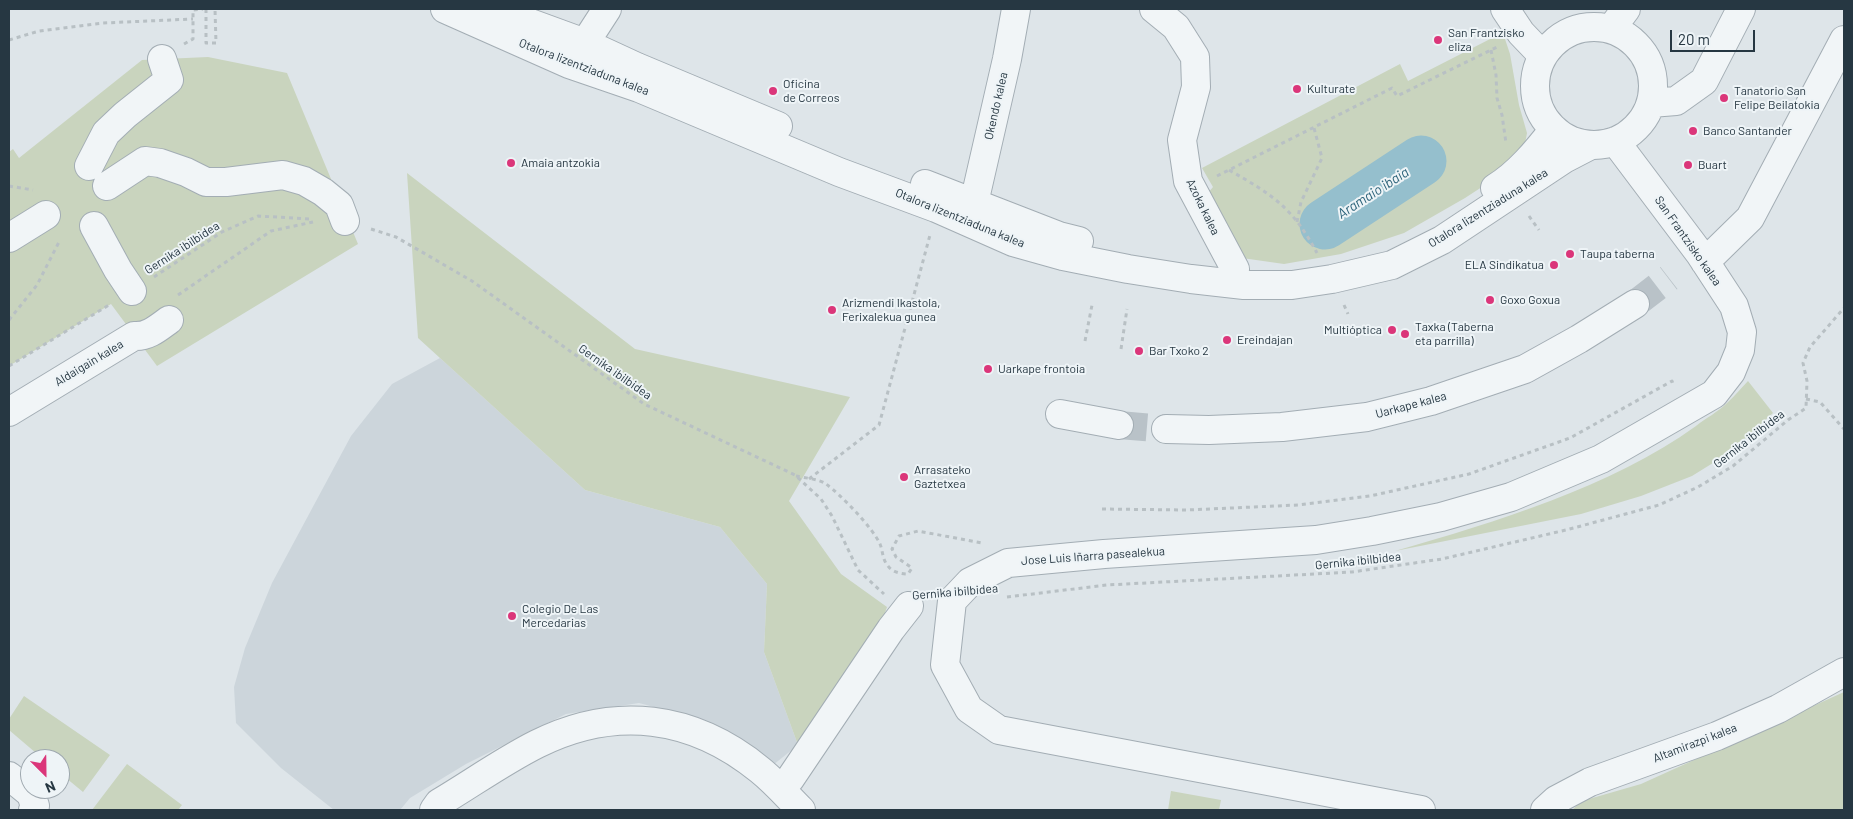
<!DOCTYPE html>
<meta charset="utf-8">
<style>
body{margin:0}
#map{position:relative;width:1853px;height:819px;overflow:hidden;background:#dee5e9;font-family:Barlow,sans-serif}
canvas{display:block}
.frame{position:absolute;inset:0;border:10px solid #263742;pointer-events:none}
.north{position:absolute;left:20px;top:749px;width:50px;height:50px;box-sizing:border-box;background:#eef4f7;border:1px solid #9ea8af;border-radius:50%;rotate:157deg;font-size:14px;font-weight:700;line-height:20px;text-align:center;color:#263742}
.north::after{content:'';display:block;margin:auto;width:18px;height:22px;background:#db367a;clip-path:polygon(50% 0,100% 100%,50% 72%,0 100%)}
.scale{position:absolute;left:1670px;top:30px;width:85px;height:22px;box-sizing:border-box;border:2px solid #263742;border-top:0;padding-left:6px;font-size:15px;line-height:18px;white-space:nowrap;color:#263742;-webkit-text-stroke:4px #eef4f7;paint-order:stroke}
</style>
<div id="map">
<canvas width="1853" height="819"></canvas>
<div class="frame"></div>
<div class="north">N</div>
<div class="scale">20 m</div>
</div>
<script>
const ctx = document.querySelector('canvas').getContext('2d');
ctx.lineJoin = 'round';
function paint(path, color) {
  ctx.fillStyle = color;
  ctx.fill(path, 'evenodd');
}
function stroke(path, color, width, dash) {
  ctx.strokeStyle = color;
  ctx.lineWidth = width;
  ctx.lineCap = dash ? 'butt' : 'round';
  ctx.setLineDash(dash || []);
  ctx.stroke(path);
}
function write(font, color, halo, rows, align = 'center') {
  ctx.font = font + ' Barlow,sans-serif';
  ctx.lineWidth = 4;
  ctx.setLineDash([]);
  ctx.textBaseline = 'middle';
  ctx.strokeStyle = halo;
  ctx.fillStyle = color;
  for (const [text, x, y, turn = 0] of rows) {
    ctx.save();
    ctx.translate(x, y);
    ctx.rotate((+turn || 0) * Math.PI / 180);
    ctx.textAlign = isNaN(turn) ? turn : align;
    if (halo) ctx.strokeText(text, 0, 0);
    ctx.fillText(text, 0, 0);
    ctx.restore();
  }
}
paint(new Path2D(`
 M440 358 585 490 720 527 767 584 764 652 798 745 773 765 706 721 639 703 566 714 466 764 410 798 400 810H334L281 768 236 723 234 687 245 648 272 583 351 436 392 384Z`), '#ccd5db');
paint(new Path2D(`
 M1504 36 1510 54 1519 105 1527 133 1524 149 1508 170 1465 198 1404 233 1341 254 1284 264 1242 258 1207 194 1213 187 1202 168 1400 64 1408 81 1494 37Z
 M208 57 287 73 358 244 157 366 111 304 9 366V152L13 149 19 158 142 60Z
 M407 173 635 349 850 397 789 501 841 574 887 607 867 665 798 745 764 652 767 584 720 527 585 490 418 338Z
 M1748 381 1773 413 1729 453 1692 476 1641 496 1581 514 1395 551C1496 522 1611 487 1696 426 1706 418 1718 412 1727 403 1735 396 1741 388 1748 381Z
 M1844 692V810H1572L1582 801 1641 784Z
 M24 696 110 755 83 792 60 773V759H43L9 730V719Z
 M127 764 182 805 178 810H92Z
 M1171 791 1221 800 1219 810H1168Z`), '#c9d4be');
stroke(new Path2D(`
 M1325 224 1421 161`), '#95bfcd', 51);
stroke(new Path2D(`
 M1635 304 1669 278
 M1119 425 1166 429`), '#b9c2c8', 28, [28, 14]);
const minor = new Path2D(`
 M445 9 569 64 639 88 839 172 936 208 1013 242 1063 256 1128 269 1191 279 1244 285H1292L1332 279 1392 265 1442 240 1564 159 1591 145
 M492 9 585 43 637 67 778 126
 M1154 9 1176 27 1195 57 1196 87 1182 140 1188 181 1235 269
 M1505 9 1521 33 1543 56
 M1535 86a59 59 0 1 1 118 0a59 59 0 1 1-118 0Z
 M1611 29 1626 9
 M585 43 607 9
 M1651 103 1676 101 1704 81 1741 9
 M89 166 106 133 125 115 169 80 162 59
 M925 184 1059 236 1079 241
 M107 186 145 161 160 163 186 172 206 182H226L283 175 304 181 323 192 339 205 345 221
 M1495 188C1518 174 1537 151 1554 129
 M974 203 1007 59 1016 9
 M94 226 118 270 132 291
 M9 238 46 215
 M1705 262 1750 218 1844 40
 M9 412 134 336C148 337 158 328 169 320
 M1060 414 1119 425
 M1166 429 1209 430 1282 427 1367 417 1431 401 1525 369 1579 339 1635 304
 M9 776 31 794 35 806 33 810
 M790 779 891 629 909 606
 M434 810 439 803C471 784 503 761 537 744 615 705 693 715 760 770 775 782 788 797 801 810
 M1421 810 999 730 969 709 945 665 952 601 970 582 1008 563 1104 554 1316 540 1372 531 1441 517 1511 497 1601 459 1714 394 1731 372 1740 350 1742 332 1734 306 1700 254 1615 141
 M1545 810 1556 800 1590 782 1717 736 1778 709 1844 672`);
stroke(minor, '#a3adb4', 30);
stroke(new Path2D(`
 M206 9V43H216L215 9
 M9 40 39 31 103 23 193 19
 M184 44 193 39V10L203 9
 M1491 50 1496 75 1497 98 1502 115 1506 143
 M1229 170C1273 195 1293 208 1317 253
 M1217 176 1392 88 1397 96 1497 47
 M9 186 33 190
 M1529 216 1539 230
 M1297 222 1301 202 1322 158 1314 128
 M371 229 396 237 472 281 644 404 795 475 821 499 832 516 858 570 884 594
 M154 277 222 232 258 216 311 219
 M178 295 271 231 313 222
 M1344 305 1348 314
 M9 320 37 285 59 242
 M1085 341 1092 305
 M1121 349 1127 309
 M9 366 109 305
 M1806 399 1820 402 1844 429
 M796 476C805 478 819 479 826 484 840 494 873 528 880 544 883 551 882 559 888 566 892 572 901 574 908 574L912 568 896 557 892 549 899 536 918 531 982 543
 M809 479 879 425 930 235
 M1102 509 1187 510 1298 505 1370 496 1469 474 1570 438 1672 381 1674 386
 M1007 597 1107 585 1352 572 1442 559 1566 530 1659 505 1698 487 1733 466 1788 420 1806 408 1807 381 1803 363 1810 347 1844 308`), '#b8c0c4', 3, [4, 4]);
stroke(minor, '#f1f5f7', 28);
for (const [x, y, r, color] of [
 [1438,40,5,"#db367a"],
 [1297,89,5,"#db367a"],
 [773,91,5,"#db367a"],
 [1724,98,5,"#db367a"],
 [1693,131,5,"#db367a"],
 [511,163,5,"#db367a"],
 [1688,165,5,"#db367a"],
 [1570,254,5,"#db367a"],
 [1554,265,5,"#db367a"],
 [1490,300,5,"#db367a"],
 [832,310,5,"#db367a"],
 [1392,330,5,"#db367a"],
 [1405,334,5,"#db367a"],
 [1227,340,5,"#db367a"],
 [1139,351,5,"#db367a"],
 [988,369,5,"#db367a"],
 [904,477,5,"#db367a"],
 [512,616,5,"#db367a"]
]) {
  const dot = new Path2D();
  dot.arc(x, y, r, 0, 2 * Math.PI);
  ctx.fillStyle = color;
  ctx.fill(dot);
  stroke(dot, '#eef4f7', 2);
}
write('12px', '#263742', '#eef4f7', [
 ["San Frantzisko",1448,33],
 ["eliza",1448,47],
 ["Oficina",783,84],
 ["de Correos",783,98],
 ["Kulturate",1307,89],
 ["Tanatorio San",1734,91],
 ["Felipe Beilatokia",1734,105],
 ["Banco Santander",1703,131],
 ["Amaia antzokia",521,163],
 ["Buart",1698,165],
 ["Taupa taberna",1580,254],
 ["ELA Sindikatua",1544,265,"right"],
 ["Goxo Goxua",1500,300],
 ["Arizmendi Ikastola,",842,303],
 ["Ferixalekua gunea",842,317],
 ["Taxka (Taberna",1415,327],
 ["eta parrilla)",1415,341],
 ["Multióptica",1382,330,"right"],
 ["Ereindajan",1237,340],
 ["Bar Txoko 2",1149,351],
 ["Uarkape frontoia",998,369],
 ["Arrasateko",914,470],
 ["Gaztetxea",914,484],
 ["Colegio De Las",522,609],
 ["Mercedarias",522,623]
], 'left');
write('12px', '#263742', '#eef4f7', [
 ["Otalora lizentziaduna kalea",584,67,21],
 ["Okendo kalea",996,106,-77],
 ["Azoka kalea",1203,207,64],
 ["Otalora lizentziaduna kalea",1488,208,-32],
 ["Otalora lizentziaduna kalea",960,218,22],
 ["San Frantzisko kalea",1688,241,55],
 ["Gernika ibilbidea",182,248,-33],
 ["Aldaigain kalea",89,363,-31],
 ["Gernika ibilbidea",615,372,35],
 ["Uarkape kalea",1411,405,-15],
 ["Gernika ibilbidea",1749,439,-38],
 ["Jose Luis Iñarra pasealekua",1093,556,-4],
 ["Gernika ibilbidea",1358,561,-6],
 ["Gernika ibilbidea",955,592,-5],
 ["Altamirazpi kalea",1695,743,-21]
]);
write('italic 14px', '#2c637a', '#eef4f7', [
 ["Aramaio ibaia",1373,193,-33]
]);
</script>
